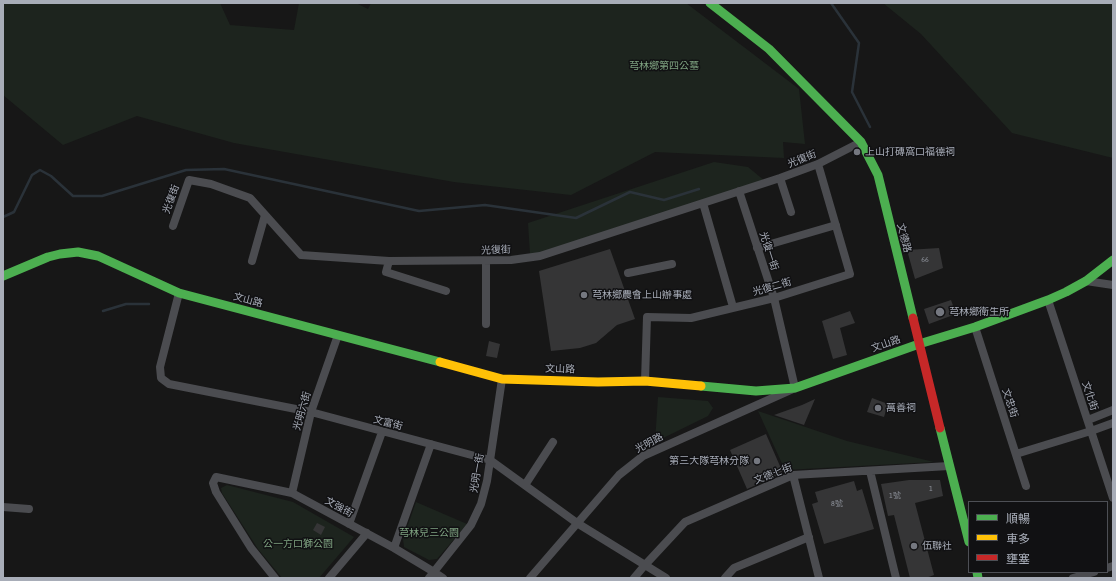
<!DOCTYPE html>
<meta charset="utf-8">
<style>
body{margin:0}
#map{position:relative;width:1116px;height:581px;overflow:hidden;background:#171717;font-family:"Asap Condensed","Noto Sans TC",sans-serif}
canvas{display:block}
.frame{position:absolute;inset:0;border:4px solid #a8adb8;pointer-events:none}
.legend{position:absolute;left:968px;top:501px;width:140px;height:72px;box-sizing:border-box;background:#111113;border:1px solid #4d4f55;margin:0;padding:5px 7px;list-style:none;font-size:12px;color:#a8adb8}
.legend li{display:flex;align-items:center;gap:8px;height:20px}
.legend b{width:20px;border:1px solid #4d4f55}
</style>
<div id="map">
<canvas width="1116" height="581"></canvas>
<div class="frame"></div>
<ul class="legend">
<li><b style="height:5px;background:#4caf50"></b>順暢</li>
<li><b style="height:5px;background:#ffc107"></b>車多</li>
<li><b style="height:5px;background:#c62828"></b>壅塞</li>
</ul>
</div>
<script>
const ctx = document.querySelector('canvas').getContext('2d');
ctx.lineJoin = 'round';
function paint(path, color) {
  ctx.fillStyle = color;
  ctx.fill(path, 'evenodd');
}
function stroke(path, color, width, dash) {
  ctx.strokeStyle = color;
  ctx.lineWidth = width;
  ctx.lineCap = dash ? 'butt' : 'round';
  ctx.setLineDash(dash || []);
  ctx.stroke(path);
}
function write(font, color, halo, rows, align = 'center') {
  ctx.font = font + ' "Asap Condensed","Noto Sans TC",sans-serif';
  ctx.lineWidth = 3;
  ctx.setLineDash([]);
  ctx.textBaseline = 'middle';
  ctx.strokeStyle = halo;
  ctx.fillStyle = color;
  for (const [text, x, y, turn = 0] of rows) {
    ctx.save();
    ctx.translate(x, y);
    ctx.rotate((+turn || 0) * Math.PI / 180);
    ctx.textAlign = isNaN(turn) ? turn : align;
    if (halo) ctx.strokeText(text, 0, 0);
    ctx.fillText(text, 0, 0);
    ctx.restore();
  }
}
paint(new Path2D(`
 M3 3H220L230 25 294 30 299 3H356L368 9 371 3H686L799 89 805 144 783 142 784 158 655 152 571 195 454 182 234 143 137 116 63 145 3 95Z
 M883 3H1113V158L1012 133 921 34Z
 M714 162 748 167 765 181 543 253 530 254 528 223Z
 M658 397 708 401 713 408 708 416 655 442Z
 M758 411 847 441 934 462 785 470Z
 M227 485 293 502 354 537 319 578H282L258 549 222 493 221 488Z
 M416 502 467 524 437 559 429 560 404 547 403 539Z`), '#1d241e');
stroke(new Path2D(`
 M831 3 859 43 852 92 870 127
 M3 217 14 212 32 175 40 170 51 176 73 196H102L186 170 224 169 419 211 485 205 576 218 630 192 664 200 699 189
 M103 311 126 304H149`), '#2a3239', 2.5);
paint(new Path2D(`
 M939 248 943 268 915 279 907 250Z
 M610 249 635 319 617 325 596 343 580 348 551 351 539 271Z
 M951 300 956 314 929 324 924 309Z
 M850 311 855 323 840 328 847 355 833 359 822 321Z
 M489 341 500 344 497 358 486 356Z
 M872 398 888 404 884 417 867 412Z
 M815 399 804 425 774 415 802 405Z
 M766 434 783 473 747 489 730 450Z
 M909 480H940L943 496 915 503 934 575 926 578H910L894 515 888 516 881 484Z
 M854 481 857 491 862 489 874 529 824 544 812 504 818 502 815 492Z
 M317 523 325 527 321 535 313 530Z`), '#353536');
stroke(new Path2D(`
 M780 178 791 212
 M703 203 733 307
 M173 226 189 180 211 184 250 198 301 255 389 261 511 260 540 256 780 178 818 164 861 142
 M757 248 836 225
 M252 261 265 215
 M389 261 386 272 446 291
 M486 261V324
 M628 273 672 264
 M1086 281 1113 285
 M179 293 160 367 161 378 169 384 311 412 490 460 577 523 666 578
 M1048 300 1113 498
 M975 327 1026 486
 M645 381 647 317 691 318 774 298 850 274 818 164
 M1088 420 1113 410
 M1016 454 1091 431 1113 423
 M870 471 896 578
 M793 475 819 578
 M525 485 553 442
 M292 493 311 412 338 335
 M3 507 29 509
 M349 524 382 432
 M394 548 431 444
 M1107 568 1113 566
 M275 578 251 548 216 492 213 483 216 477 292 493 394 548 434 572 443 578
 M329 578 367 533
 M429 578 471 525 481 504 487 481 502 379
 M530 578 619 475 643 456 795 388 774 298 739 191
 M634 578 645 565 685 522 793 475 949 466
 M725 578 734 568 809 537
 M1073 578 1094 572`), '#4b4c50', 8);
stroke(new Path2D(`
 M710 3 769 49 861 142 878 175 913 318
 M3 276 48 257 60 254 78 252 98 256 179 293 440 362
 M701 386 756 391 795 388 919 344 975 327 1048 300 1066 292 1086 281 1113 260
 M940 428 969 542
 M977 572 978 578`), '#4caf50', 9);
stroke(new Path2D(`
 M440 362 502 379 598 382 645 381 701 386`), '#ffc107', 9);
stroke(new Path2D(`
 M913 318 940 428`), '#c62828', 9);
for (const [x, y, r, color] of [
 [857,152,4,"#757880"],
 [584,295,4,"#757880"],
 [940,312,5,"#757880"],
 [878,408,4,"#757880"],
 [757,461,4,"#757880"],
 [914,546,4,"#757880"]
]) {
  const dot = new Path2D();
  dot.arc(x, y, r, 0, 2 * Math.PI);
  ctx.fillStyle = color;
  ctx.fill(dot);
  stroke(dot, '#111113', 1.5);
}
write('8px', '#8b8f98', null, [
 ["66",925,259],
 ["1",931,488],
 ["1號",895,495],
 ["8號",837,503]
]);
write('10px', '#7fa381', '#111113', [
 ["芎林鄉第四公墓",664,66],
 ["芎林兒三公園",429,533],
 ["公一方口獅公園",298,544]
]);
write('10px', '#a8adb8', '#111113', [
 ["上山打磚窩口福德祠",865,152],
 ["芎林鄉農會上山辦事處",592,295],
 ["芎林鄉衛生所",949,312],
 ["萬善祠",886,408],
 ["第三大隊芎林分隊",749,461,"right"],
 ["伍聯社",922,546]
], 'left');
write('10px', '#a8adb8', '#111113', [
 ["光復街",802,159,-22],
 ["光復街",171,199,-70],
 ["文德路",904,238,76],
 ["光復街",496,250,-2],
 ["光復一街",769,251,72],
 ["光復二街",772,287,-16],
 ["文山路",248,300,15],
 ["文山路",886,344,-19],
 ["文山路",560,369,2],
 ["文化街",1090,396,72],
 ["文忠街",1010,403,72],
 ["光明六街",302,411,-74],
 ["文富街",388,423,15],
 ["光明路",649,443,-28],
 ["光明一街",477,473,-80],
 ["文德七街",773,474,-21],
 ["文強街",339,507,28]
]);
</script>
